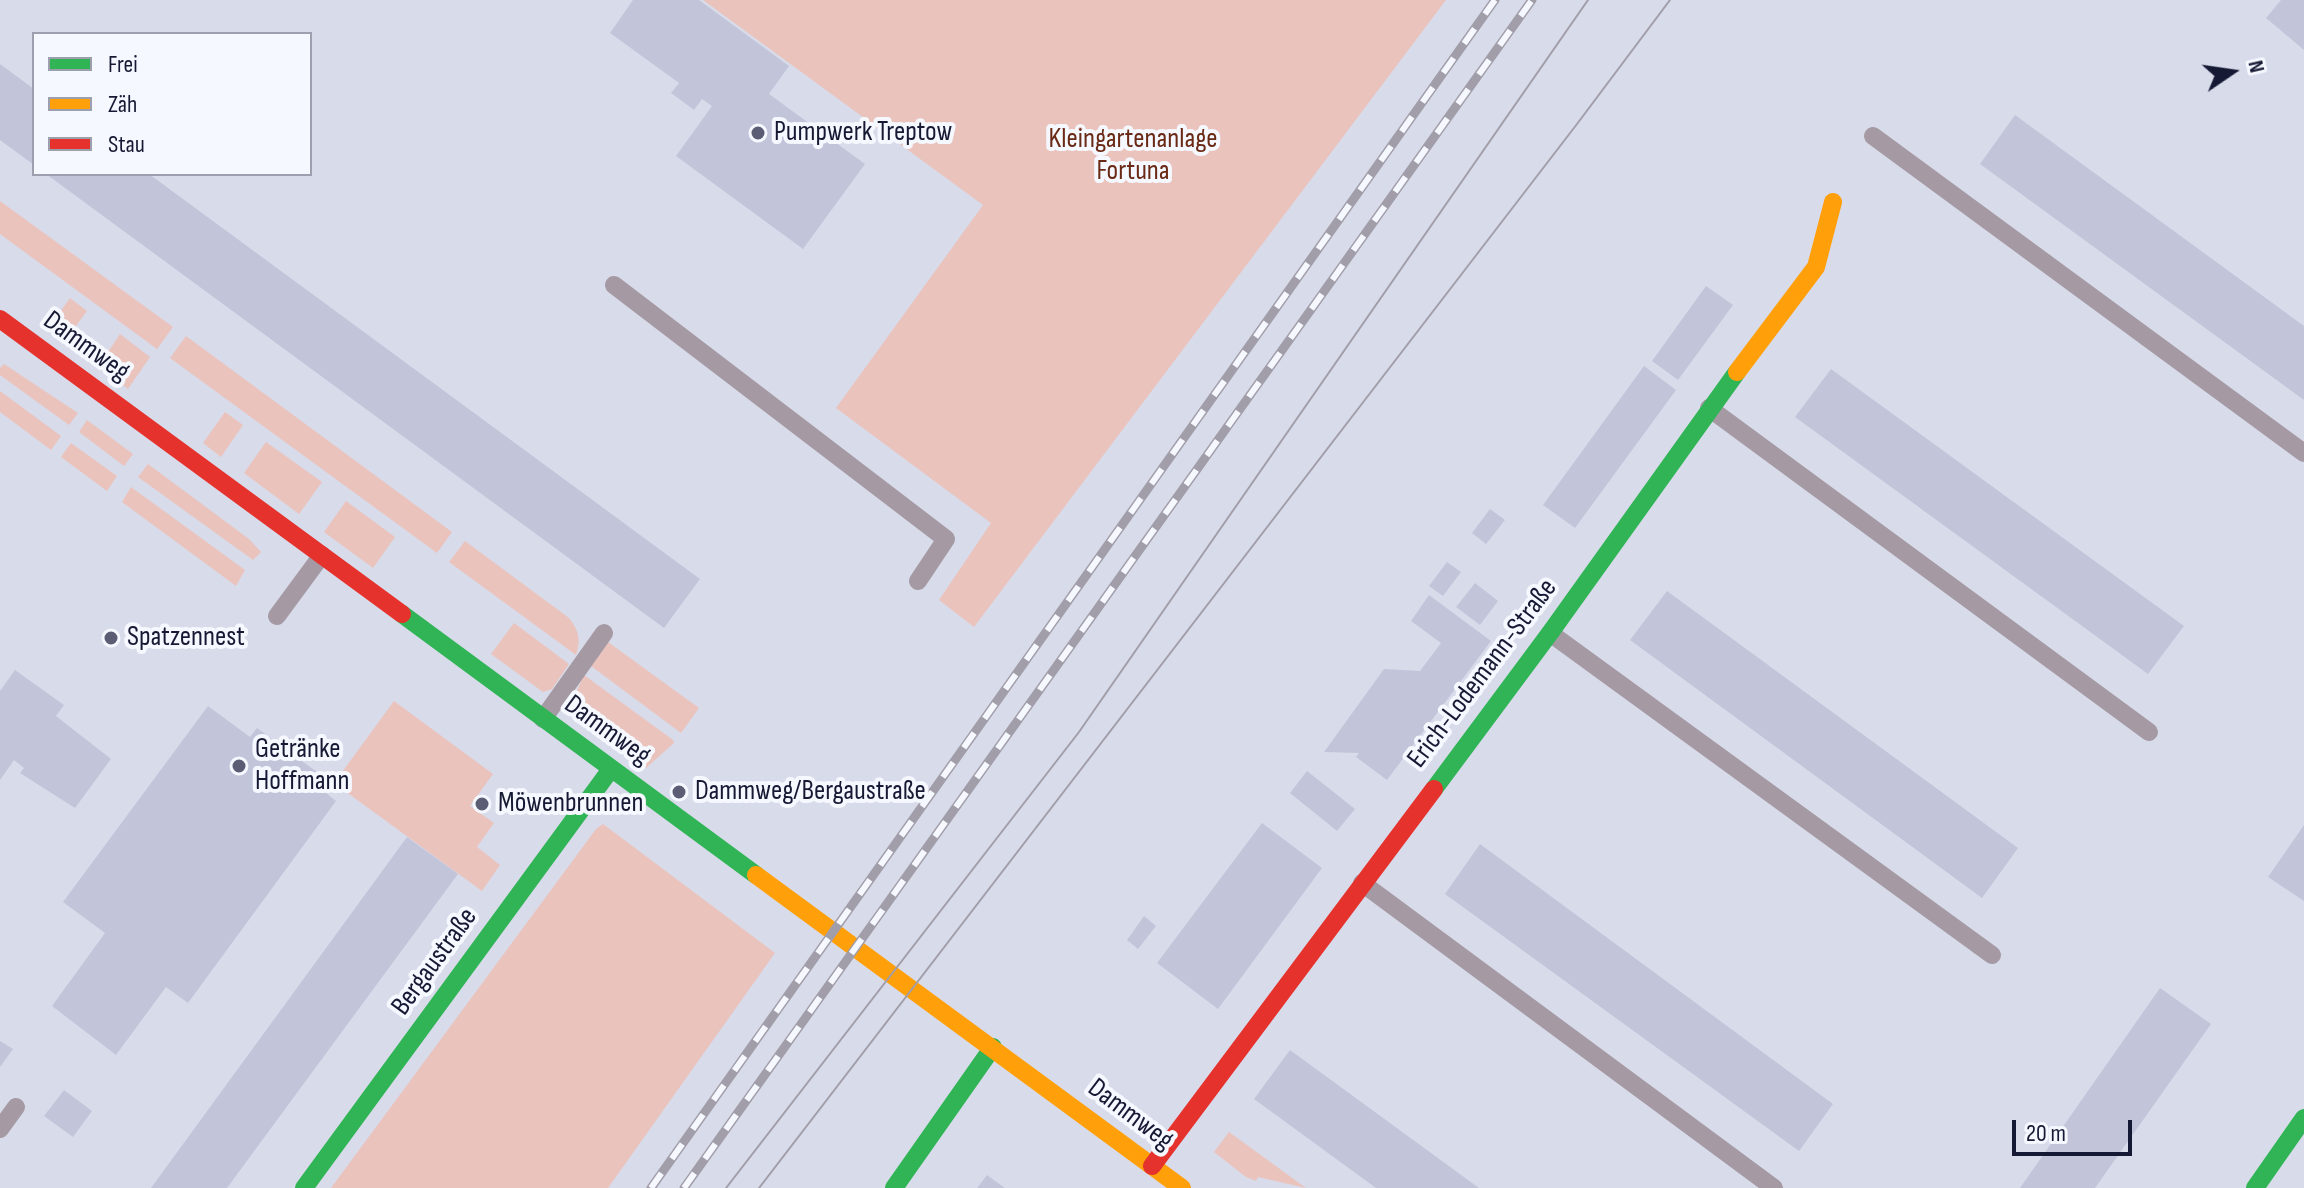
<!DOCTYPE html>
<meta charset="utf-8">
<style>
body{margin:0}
#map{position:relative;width:2304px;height:1188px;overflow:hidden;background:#d8dbea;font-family:"Sofia Sans Condensed",sans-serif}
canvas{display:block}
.legend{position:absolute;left:32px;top:32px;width:280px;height:144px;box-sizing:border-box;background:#f6f8ff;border:2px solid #9c9fad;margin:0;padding:10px 14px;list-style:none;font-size:24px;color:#161933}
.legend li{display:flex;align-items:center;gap:16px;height:40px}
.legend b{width:40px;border:2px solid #9c9fad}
.north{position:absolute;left:2192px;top:32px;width:80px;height:80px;-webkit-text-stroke:6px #f6f8ff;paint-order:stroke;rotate:77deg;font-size:22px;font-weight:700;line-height:32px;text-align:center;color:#161933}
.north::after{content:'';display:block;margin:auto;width:28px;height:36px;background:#161933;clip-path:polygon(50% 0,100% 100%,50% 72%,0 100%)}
.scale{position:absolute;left:2012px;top:1120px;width:120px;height:36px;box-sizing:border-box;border:4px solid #161933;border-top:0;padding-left:10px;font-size:24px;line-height:28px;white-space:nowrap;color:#161933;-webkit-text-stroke:6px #f6f8ff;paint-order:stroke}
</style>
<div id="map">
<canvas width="2304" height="1188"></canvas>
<ul class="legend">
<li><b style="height:10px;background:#30b455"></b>Frei</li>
<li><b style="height:10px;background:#ff9f0a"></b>Zäh</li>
<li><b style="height:10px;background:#e5322d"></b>Stau</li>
</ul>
<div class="north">N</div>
<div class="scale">20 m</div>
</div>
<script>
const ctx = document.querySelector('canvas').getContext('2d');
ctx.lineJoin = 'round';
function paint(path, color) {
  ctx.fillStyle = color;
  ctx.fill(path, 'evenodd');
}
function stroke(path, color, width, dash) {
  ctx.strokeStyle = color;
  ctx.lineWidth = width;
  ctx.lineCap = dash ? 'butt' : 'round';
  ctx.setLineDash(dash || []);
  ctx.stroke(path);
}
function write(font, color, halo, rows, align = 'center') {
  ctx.font = font + ' "Sofia Sans Condensed",sans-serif';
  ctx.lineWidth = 8;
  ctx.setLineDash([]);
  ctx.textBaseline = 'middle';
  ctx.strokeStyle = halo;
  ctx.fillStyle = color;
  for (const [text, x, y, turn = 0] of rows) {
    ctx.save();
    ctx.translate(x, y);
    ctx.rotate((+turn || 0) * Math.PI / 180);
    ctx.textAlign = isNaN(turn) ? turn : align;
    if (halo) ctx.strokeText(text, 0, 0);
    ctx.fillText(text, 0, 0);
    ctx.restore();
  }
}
paint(new Path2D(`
 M703 0H1446L974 627 939 600 991 523 836 408 983 205Z
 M0 201 173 327 157 349 0 234Z
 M70 298 87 311 64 342 47 330Z
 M120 334 150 357 128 389 98 367Z
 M186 336 452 532 437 553 170 358Z
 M4 364 78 413 69 425 0 375V368Z
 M0 391 61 436 51 450 0 412Z
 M225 412 243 425 221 457 203 443Z
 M87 420 133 454 124 466 79 432Z
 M266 442 322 482 299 514 244 473Z
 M71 443 117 476 107 491 61 457Z
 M148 464 249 539 261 552 253 560 138 477Z
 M131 487 245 570 236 586 122 502Z
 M346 501 395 537 373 568 324 532Z
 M465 541 569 618C579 630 581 641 576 655L449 562Z
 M514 623 569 664 552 689 543 692 491 654Z
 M608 642 699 708 681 733 591 666Z
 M584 675 673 740 674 743 646 768 568 710Z
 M394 701 493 774 470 806 494 823 477 847 500 865 482 891 334 783Z
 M603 824 775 953 608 1188H331L596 829Z
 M1229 1132 1306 1188 1258 1177 1256 1181 1246 1177 1214 1152Z`), '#eac3bd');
paint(new Path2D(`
 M633 0H699L789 66 769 94 865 164 803 249 676 156 712 106 702 99 694 110 671 93 679 83 610 33Z
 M2281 0H2304V50L2266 18Z
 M0 64 34 89V165L0 140Z
 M2015 115 2304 326V400L1980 164Z
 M46 174H149L700 579 664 628Z
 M1706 286 1733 305 1678 380 1652 361Z
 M1644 366 1676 390 1575 528 1543 505Z
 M1831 369 2184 626 2148 674 1795 417Z
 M1490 509 1505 520 1486 544 1472 533Z
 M1447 562 1461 572 1443 596 1429 586Z
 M1475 583 1498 601 1480 625 1456 607Z
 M1667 591 2018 848 1982 898 1630 640Z
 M1429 595 1491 641 1387 780 1356 757 1359 753 1324 752 1384 669 1420 671 1441 643 1411 621Z
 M15 670 64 705 56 716 111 759 75 808 20 773 24 768 14 760 0 780V691Z
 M208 706 250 737 257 728 321 775 315 784 336 801 188 1003 166 987 116 1055 52 1006 105 933 63 902Z
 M1307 771 1355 809 1337 831 1290 793Z
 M1262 823 1322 868 1218 1009 1157 963Z
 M2304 825V901L2268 877Z
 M407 837 458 874 227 1188H151Z
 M1480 844 1833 1104 1799 1151 1445 894Z
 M1144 916 1156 926 1138 949 1127 940Z
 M2160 988 2211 1024 2095 1188H2020Z
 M0 1041 13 1049 0 1067Z
 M1290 1050 1479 1188H1376L1254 1099Z
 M64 1090 92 1111 73 1137 44 1116Z
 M987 1175 1005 1188H977Z`), '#c2c5d9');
stroke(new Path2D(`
 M1873 136 2304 453
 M614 285 946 539 918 581
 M1709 408 2149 732
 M277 616 322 555
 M1550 633 1992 955
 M543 719 604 633
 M1362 883 1774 1188
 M0 1129 16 1107`), '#a59aa4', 18);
stroke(new Path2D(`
 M402 614 756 875
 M1434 789 1550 633 1737 372
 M304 1188 611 769
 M894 1188 993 1047
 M2255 1188 2304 1118`), '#30b455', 18);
stroke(new Path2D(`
 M1737 372 1816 267 1833 202
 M756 875 1182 1188`), '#ff9f0a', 18);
stroke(new Path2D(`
 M0 319 402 614
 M1152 1166 1434 789`), '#e5322d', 18);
stroke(new Path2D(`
 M726 1188 1079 732 1588 0
 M759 1188 1577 124 1670 0`), '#a19ea9', 2);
const rail = new Path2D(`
 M651 1188 1495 0
 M684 1188 1532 0`);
stroke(rail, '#a19ea9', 9);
stroke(rail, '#f6f8ff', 6, [18]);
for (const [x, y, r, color] of [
 [758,133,8,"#5a5d73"],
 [111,638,8,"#5a5d73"],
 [239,766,8,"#5a5d73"],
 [679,792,8,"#5a5d73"],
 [482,804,8,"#5a5d73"]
]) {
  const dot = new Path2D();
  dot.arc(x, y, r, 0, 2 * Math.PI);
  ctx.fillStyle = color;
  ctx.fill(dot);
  stroke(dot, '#f6f8ff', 3);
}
write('28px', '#161933', '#f6f8ff', [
 ["Pumpwerk Treptow",774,133],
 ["Spatzennest",127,638],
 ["Getränke",255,750],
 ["Hoffmann",255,782],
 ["Dammweg/Bergaustraße",695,792],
 ["Möwenbrunnen",498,804]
], 'left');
write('28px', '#692914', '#f6f8ff', [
 ["Kleingartenanlage",1133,140],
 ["Fortuna",1133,172]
]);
write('28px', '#161933', '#f6f8ff', [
 ["Dammweg",86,347,36],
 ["Erich-Lodemann-Straße",1483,674,-53],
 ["Dammweg",607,731,36],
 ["Bergaustraße",435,962,-54],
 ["Dammweg",1130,1115,37]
]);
</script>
